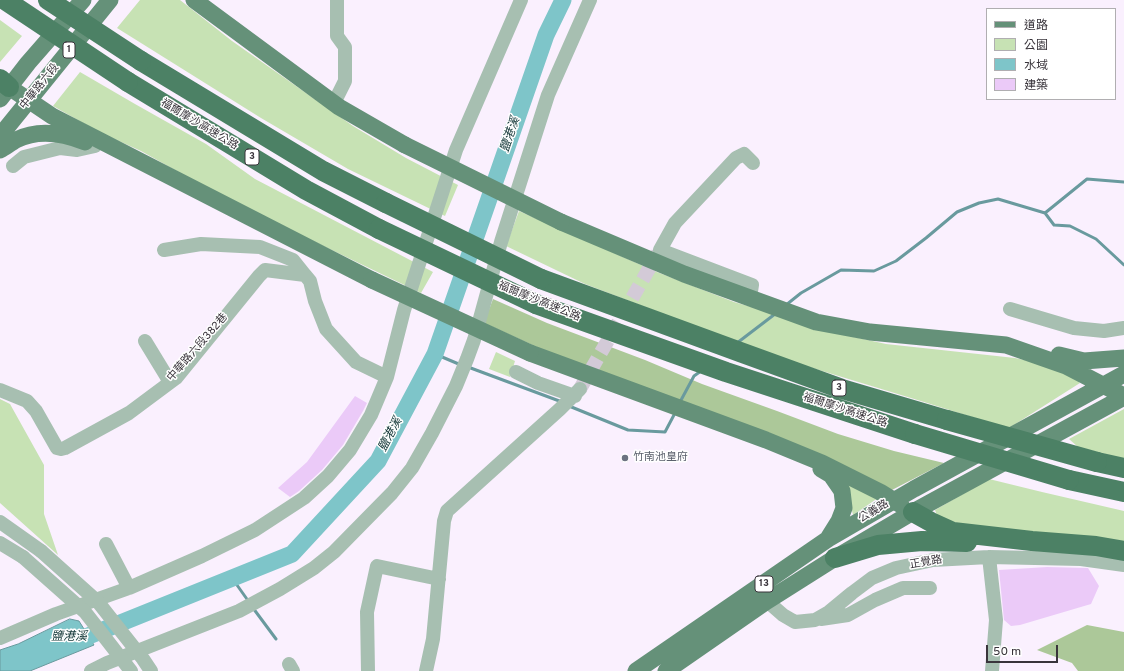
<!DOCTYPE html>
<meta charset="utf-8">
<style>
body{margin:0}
#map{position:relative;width:1124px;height:671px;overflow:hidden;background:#faf0fe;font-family:Overpass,"Noto Sans TC",sans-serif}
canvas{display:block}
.legend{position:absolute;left:986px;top:8px;width:130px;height:92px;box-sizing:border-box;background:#fff;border:1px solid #b0aeb1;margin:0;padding:5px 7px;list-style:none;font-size:12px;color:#39343b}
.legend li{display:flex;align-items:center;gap:8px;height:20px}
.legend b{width:20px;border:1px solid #b0aeb1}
.scale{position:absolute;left:986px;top:645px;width:72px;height:18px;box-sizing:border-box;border:2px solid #39343b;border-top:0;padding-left:5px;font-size:12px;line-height:14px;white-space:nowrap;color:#39343b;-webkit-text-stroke:3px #fff;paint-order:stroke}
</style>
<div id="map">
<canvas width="1124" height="671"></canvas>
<ul class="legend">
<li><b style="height:5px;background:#659179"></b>道路</li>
<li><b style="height:11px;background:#c7e2b4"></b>公園</li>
<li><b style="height:11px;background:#7ec5c9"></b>水域</li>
<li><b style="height:11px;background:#ebcaf8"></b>建築</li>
</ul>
<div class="scale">50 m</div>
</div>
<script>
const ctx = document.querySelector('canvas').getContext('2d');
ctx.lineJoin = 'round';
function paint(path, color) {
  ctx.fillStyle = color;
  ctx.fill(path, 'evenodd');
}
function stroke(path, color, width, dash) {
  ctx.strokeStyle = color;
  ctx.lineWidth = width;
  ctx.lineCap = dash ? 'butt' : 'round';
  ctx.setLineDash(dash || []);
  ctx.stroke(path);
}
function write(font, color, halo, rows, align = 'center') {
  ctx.font = font + ' Overpass,"Noto Sans TC",sans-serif';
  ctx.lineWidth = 3;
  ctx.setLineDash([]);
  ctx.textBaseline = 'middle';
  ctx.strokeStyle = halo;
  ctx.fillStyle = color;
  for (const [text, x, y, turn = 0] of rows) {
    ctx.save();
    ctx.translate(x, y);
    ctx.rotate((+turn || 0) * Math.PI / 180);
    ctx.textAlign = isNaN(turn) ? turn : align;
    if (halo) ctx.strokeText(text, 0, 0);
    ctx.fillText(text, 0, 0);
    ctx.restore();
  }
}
paint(new Path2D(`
 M140 0H180L232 41 353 126 406 158 458 185 445 216 348 169 261 118 117 28Z
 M0 20 22 36 0 62Z
 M80 72 135 104 206 144 255 179 433 272 421 293 284 227 218 194 141 151 99 132 53 106Z
 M519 211 657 272 734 302 769 312 831 332 886 344 1015 358 1044 364 1074 377 1080 383 1009 428 962 414 924 402 773 356 585 284 506 246Z
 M496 352 515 361 510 377 489 369Z
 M0 399 10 404 44 465V514L58 555 0 503Z
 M1124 409V459L1078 447 1069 439Z
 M989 479 1042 492 1124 511V543L977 528 938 518 935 510Z
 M842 480 878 498 853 515 849 498Z`), '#c7e2b4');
paint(new Path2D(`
 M493 299 547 323 645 360 702 384 777 411 838 434 894 451 944 463 890 491 572 363 484 323Z
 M1087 625 1124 632V671H1078L1072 663 1037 650Z`), '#acc899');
const water = new Path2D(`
 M70 619 79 621 94 645 30 671H0V650L18 644Z`);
paint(water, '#7ec5c9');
stroke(water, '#699a9e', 1);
stroke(new Path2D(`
 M1045 213 1054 225 1070 226 1096 239 1124 265
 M786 305 801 293 841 270 874 271 896 261 926 238 957 212 979 203 998 199 1045 213 1087 179 1124 182
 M737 343 775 314
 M435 354 461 365
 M468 367 562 402
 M680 402 694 376 701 371
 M569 406 628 430 665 432 675 413
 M232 578 249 602
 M253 608 276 639`), '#699a9e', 3);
stroke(new Path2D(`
 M66 645 292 554 378 461 435 354 546 35 563 0`), '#7ec5c9', 17);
paint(new Path2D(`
 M355 396 367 403 363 411 343 445 322 470 299 491 290 497 278 488 307 462Z
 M1047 567 1088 568 1099 586 1091 604 1020 625 1011 626 1004 620 999 570Z`), '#ebcaf8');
stroke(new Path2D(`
 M580 389 658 253`), '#d3cad7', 14, [14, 7]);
stroke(new Path2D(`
 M334 103 345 81V47L337 36V0
 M13 166 24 157 60 148 77 150 95 146
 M164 250 201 244 260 247 293 260 305 275
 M750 298 752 285 660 250 675 223 736 158 744 154 753 163
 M1010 309 1074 328 1104 331 1124 328
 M145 341 170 382
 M516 372 538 383 575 396
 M0 390 27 401 36 411 57 448 61 449 65 448 129 413 176 378 259 276 265 270 305 275 310 281 315 301 326 329 356 362 387 377
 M0 522 41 551
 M0 543 23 557
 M106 544 129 588
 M989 557 996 620 992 671
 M761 593 767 601 783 615 795 622 815 620 829 612 852 593 872 578 896 568 933 560 989 557 1081 559 1124 565
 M821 619 848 615 875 600 903 588H930
 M0 638 56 614 129 588 202 556 255 530 304 498 328 476 350 450 371 415 387 377 404 310 456 150 521 0
 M289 664 293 671
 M91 671 107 663 239 611 280 589 314 568 334 552 392 493 412 468 432 433 456 386 467 359 474 340 501 242 548 95 590 0
 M368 671 367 612 377 566 439 579
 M426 671 433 639 444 521 447 511 560 409 580 389`), '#a7bfb1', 14);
stroke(new Path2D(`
 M194 0 339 107 405 145
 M9 87 52 116 372 280
 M0 99 28 63 83 0
 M0 136 110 0
 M0 150C5 147 11 143 16 140 38 129 63 133 85 142
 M561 222 684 274 816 322 870 332 1006 345 1066 366 1124 396
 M530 353 766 440 822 463 880 492 901 505
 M1059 355 1084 361 1124 358
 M821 469 831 475 842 491 844 508 839 521 829 537
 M636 671 828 539 914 489 1124 374
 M666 671 767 601 835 558 913 512 1124 397`), '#659179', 17);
stroke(new Path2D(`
 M141 61 323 171 386 203
 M0 79 9 87
 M128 82 306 190 379 229
 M541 279 740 352 842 389 947 420
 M536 304 726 372 915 434
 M1097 462 1124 468
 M1069 480 1124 492
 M913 512 931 522 953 532 1032 541 1096 546 1124 551
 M835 558 878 545 922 541 967 542`), '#4c8165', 20);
stroke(new Path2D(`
 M41 551 98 602 143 659 151 671
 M23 557 85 612 131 671`), '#a7bfb1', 14);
stroke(new Path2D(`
 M405 145 561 222
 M372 280 530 353`), '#659179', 17);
stroke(new Path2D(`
 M5 0 128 82
 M48 0 141 61
 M386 203 541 279
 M379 229 536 304
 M947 420 1097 462
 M915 434 1069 480`), '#4c8165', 20);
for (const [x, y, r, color] of [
 [625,458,4,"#6b7280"]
]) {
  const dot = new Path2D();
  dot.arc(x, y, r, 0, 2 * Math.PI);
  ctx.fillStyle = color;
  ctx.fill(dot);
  stroke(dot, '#fff', 1.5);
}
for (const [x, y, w] of [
 [69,50,12],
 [252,157,14],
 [839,388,14],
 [764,584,18]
]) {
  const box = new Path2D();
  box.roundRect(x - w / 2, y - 8, w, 16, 3);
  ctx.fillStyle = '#fff';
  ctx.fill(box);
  stroke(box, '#39343b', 1);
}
write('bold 10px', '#39343b', null, [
 ["1",69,50],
 ["3",252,157],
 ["3",839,388],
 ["13",764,584]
]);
write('11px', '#39343b', '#fff', [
 ["中華路六段",40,87,-51],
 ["福爾摩沙高速公路",199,125,31],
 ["福爾摩沙高速公路",539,302,22],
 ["中華路六段382巷",198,348,-49],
 ["福爾摩沙高速公路",845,411,18],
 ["公義路",874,512,-31],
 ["正覺路",926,563,-10]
]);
write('11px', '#5b616d', '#fff', [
 ["竹南池皇府",633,458]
], 'left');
write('italic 12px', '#113536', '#fff', [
 ["鹽港溪",511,135,-71],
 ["鹽港溪",391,435,-62],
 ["鹽港溪",69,638]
]);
</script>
